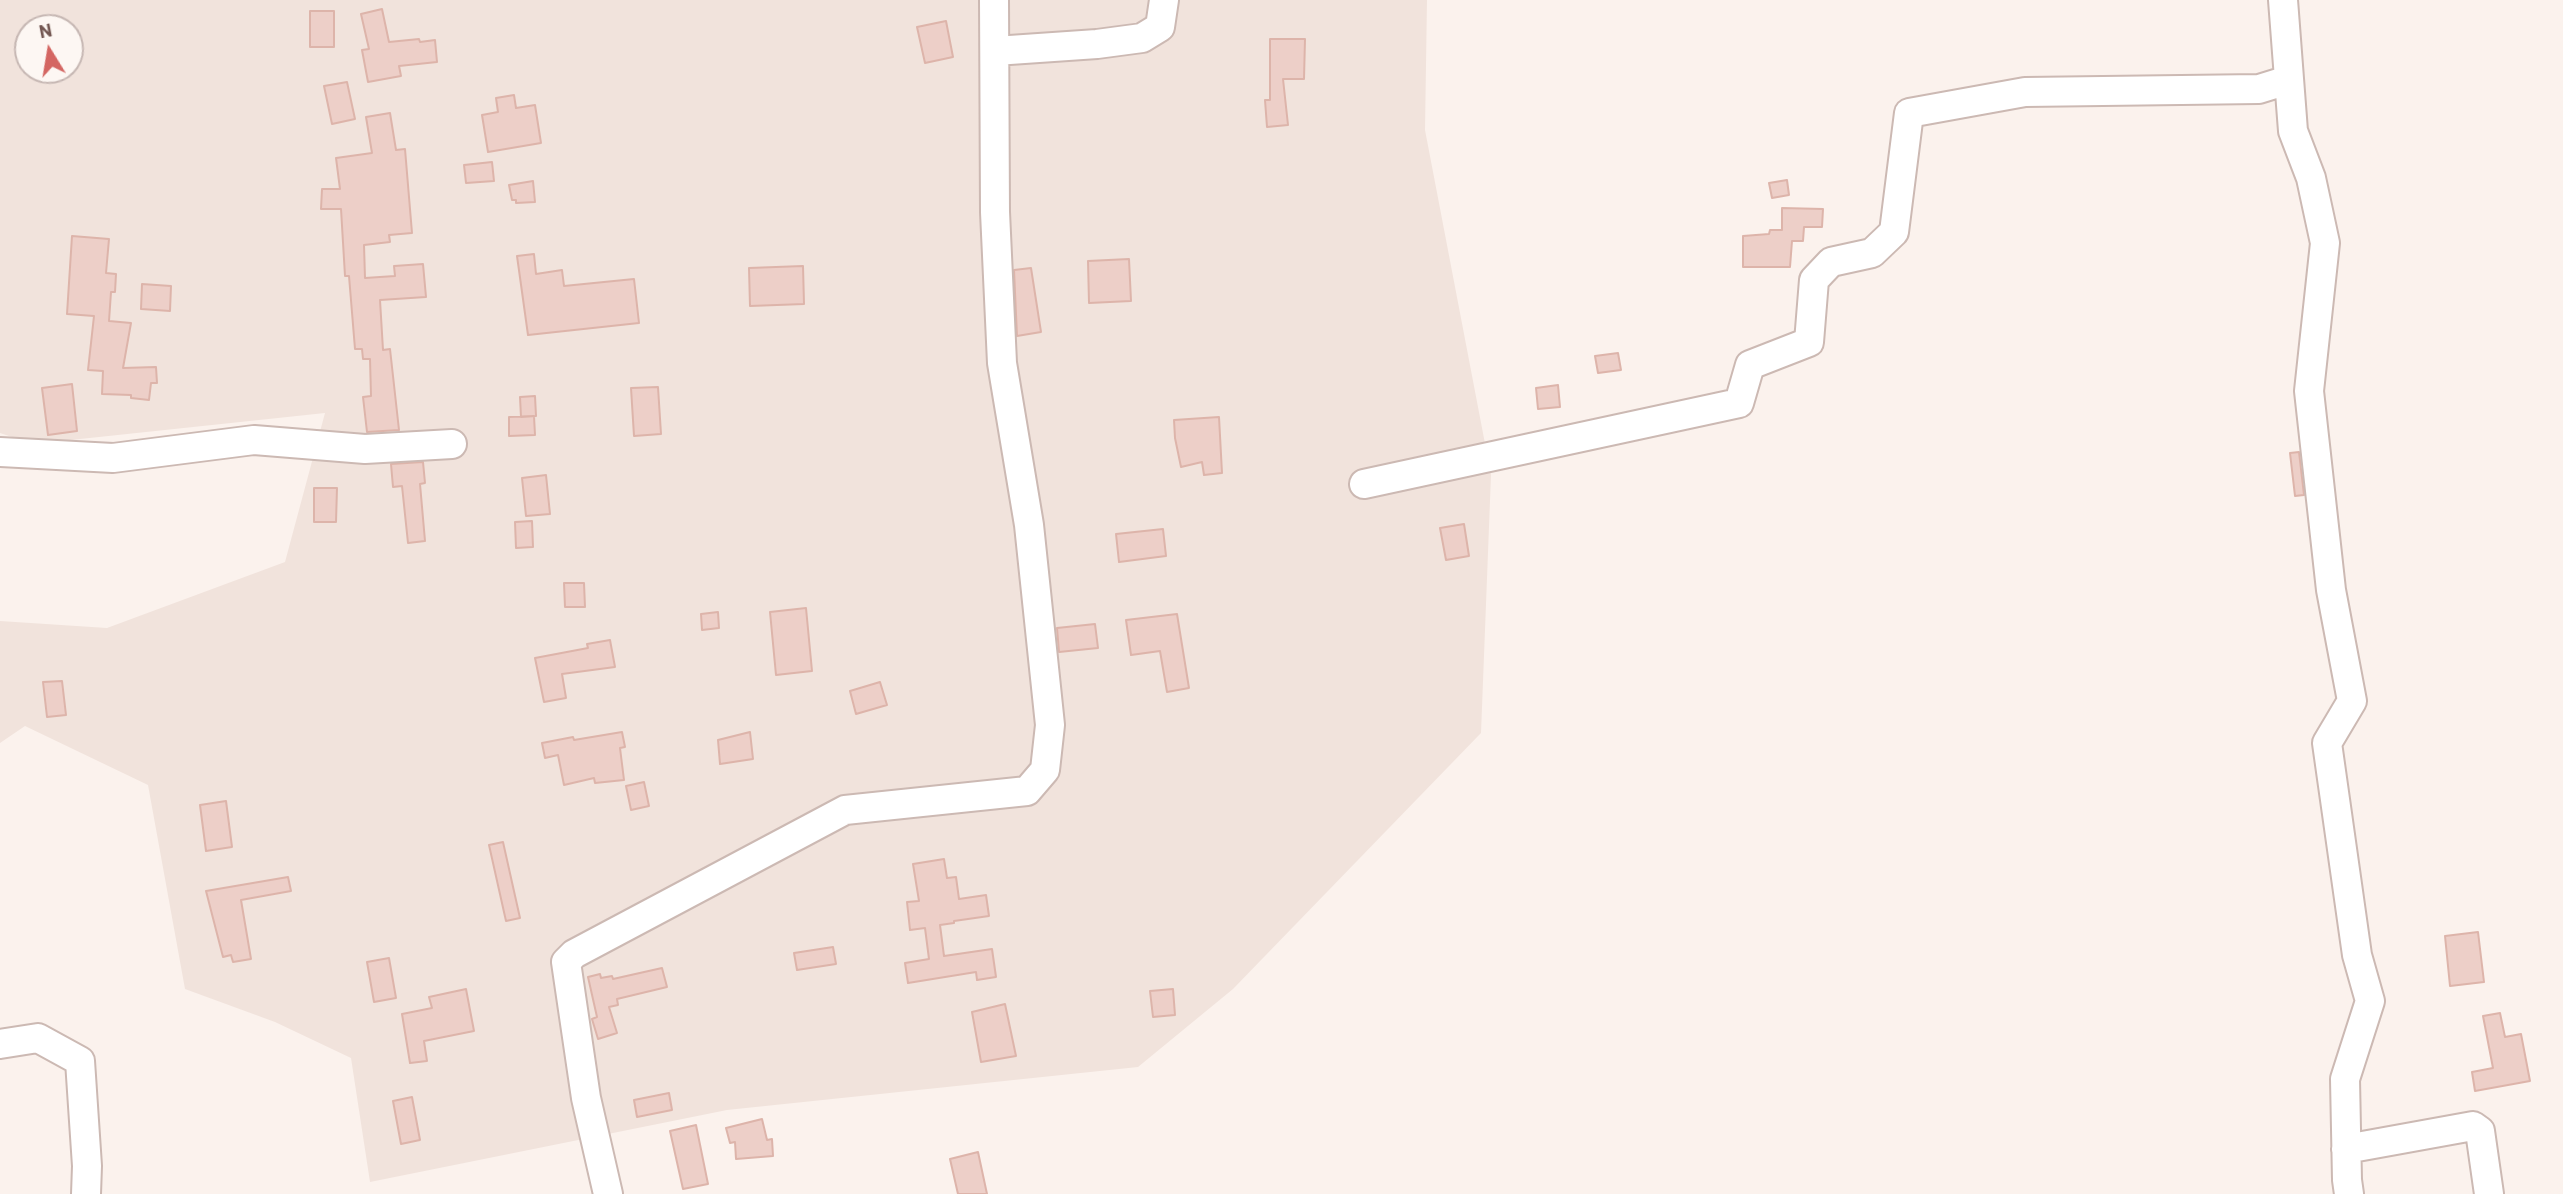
<!DOCTYPE html>
<style>
body{margin:0}
#map{position:relative;width:2563px;height:1194px;overflow:hidden;background:#fbf2ed;font-family:Barlow,sans-serif}
canvas{display:block}
.north{position:absolute;left:14px;top:14px;width:70px;height:70px;box-sizing:border-box;background:#fdf7f3;border:2px solid #c6b7b3;border-radius:50%;rotate:349deg;font-size:19px;font-weight:700;line-height:28px;text-align:center;color:#735752}
.north::after{content:'';display:block;margin:auto;width:24px;height:32px;background:#d46662;clip-path:polygon(50% 0,100% 100%,50% 72%,0 100%)}
</style>
<div id="map">
<canvas width="2563" height="1194"></canvas>
<div class="north">N</div>
</div>
<script>
const ctx = document.querySelector('canvas').getContext('2d');
ctx.lineJoin = 'round';
function paint(path, color) {
  ctx.fillStyle = color;
  ctx.fill(path, 'evenodd');
}
function stroke(path, color, width, dash) {
  ctx.strokeStyle = color;
  ctx.lineWidth = width;
  ctx.lineCap = dash ? 'butt' : 'round';
  ctx.setLineDash(dash || []);
  ctx.stroke(path);
}
paint(new Path2D(`
 M0 0H1427L1425 130 1491 475 1481 733 1233 989 1138 1067 727 1110 370 1182 351 1058 275 1022 185 989 148 785 25 726 0 743V621L107 628 285 562 325 413 33 444 0 433ZM28 28H70V70H28Z`), '#f1e3dc');
const building = new Path2D(`
 M382 9 389 42 419 39 420 42 435 40 437 62 399 66 401 76 368 82 362 50 369 49 361 14Z
 M310 11H334V47H310Z
 M946 21 953 57 925 63 917 27Z
 M1270 39H1305L1304 79H1283L1288 125 1267 127 1265 100H1270Z
 M347 82 355 119 332 124 324 86Z
 M514 95 516 108 535 105 541 143 488 152 482 115 498 112 496 98Z
 M390 113 396 150 405 149 412 233 389 235 390 242 364 245 365 278 395 276 394 266 423 264 426 297 380 300 383 350 390 349 399 430 367 432 363 397 371 396 370 359H363L362 349H355L349 276H345L341 209H321L322 189H340L336 158 372 153 366 117Z
 M492 162 494 181 466 183 464 165Z
 M1787 180 1789 195 1772 198 1769 183Z
 M533 181 535 202 516 203V200H512L509 185Z
 M1782 208 1823 209 1822 227H1804L1803 241H1792L1790 267H1743V236L1769 234 1770 230H1782Z
 M72 236 109 239 106 273 116 274 115 292H111L109 321 131 323 123 368 156 367 157 383H151L149 400 131 398V395L102 394 103 371 88 370 94 316 67 314Z
 M534 254 536 274 562 270 564 286 634 279 639 323 528 335 517 256Z
 M1129 259 1131 301 1089 303 1088 261Z
 M803 266 804 304 750 306 749 268Z
 M1031 268 1041 332 1017 336 1014 270Z
 M142 284 171 286 170 311 141 309Z
 M1618 353 1621 370 1598 373 1595 356Z
 M72 384 77 431 48 435 42 388Z
 M1558 385 1560 407 1538 409 1536 388Z
 M658 387 661 434 634 436 631 388Z
 M535 396 536 416 521 417 520 397Z
 M534 416 535 435 509 436V417Z
 M1219 417 1222 473 1204 475 1202 462 1181 467 1175 438 1174 420Z
 M2299 452 2304 495 2295 496 2290 453Z
 M423 462 425 483 420 484 425 541 408 543 402 486 393 487 391 464Z
 M546 475 550 514 526 516 522 478Z
 M314 488H337L336 522H314Z
 M532 521 533 547 516 548 515 522Z
 M1464 524 1469 556 1446 560 1440 528Z
 M1163 529 1166 556 1119 562 1116 534Z
 M564 583H584L585 607H565Z
 M806 608 812 671 776 675 770 612Z
 M718 612 719 628 702 630 701 614Z
 M1177 614 1189 688 1167 692 1160 651 1131 655 1126 620Z
 M1095 624 1098 648 1059 652 1057 628Z
 M610 640 615 667 562 674 566 698 544 702 535 658 588 648 587 644Z
 M62 681 66 715 47 717 43 682Z
 M880 682 887 705 856 714 850 691Z
 M622 732 625 747 620 748 624 780 595 783 594 778 564 785 558 755 545 758 542 743 573 737 574 740Z
 M750 732 753 759 720 764 718 740Z
 M644 782 649 806 631 810 626 786Z
 M226 801 232 847 206 851 200 805Z
 M503 842 520 918 506 921 489 845Z
 M944 859 947 878 956 877 959 899 986 895 989 916 954 921V923L940 925 944 956 992 949 996 977 977 980 976 972 908 983 905 963 929 959 925 928 910 930 907 902 919 901 913 864Z
 M288 877 291 891 241 900 251 959 233 962 231 955 223 957 206 891Z
 M2478 932 2484 982 2450 986 2445 936Z
 M833 947 836 964 797 970 794 953Z
 M389 958 396 998 374 1002 367 962Z
 M662 968 667 987 617 999 618 1005 609 1007 617 1033 598 1039 592 1019 597 1017 588 977 600 974 601 978 612 976 613 979Z
 M466 989 474 1031 424 1041 427 1061 410 1063 402 1014 432 1008 429 997Z
 M1173 989 1175 1015 1153 1017 1150 991Z
 M1005 1004 1016 1056 981 1062 972 1012Z
 M2500 1013 2505 1037 2521 1034 2530 1081 2475 1091 2472 1072 2493 1068 2483 1016Z
 M669 1093 672 1110 637 1117 634 1100Z
 M412 1097 420 1140 401 1144 393 1101Z
 M762 1119 767 1140 772 1139 773 1156 736 1159 735 1142 730 1143 726 1128Z
 M696 1125 708 1184 683 1189 670 1131Z
 M978 1152 987 1194H958L950 1159Z`);
paint(building, '#edcfc8');
stroke(building, '#ddb4aa', 2);
const minor = new Path2D(`
 M2283 0 2293 131 2311 178 2325 243 2309 391 2331 590 2352 701 2327 743 2357 955 2370 1001 2345 1079 2347 1180 2349 1194
 M995 51 1097 44 1142 38 1160 27 1164 0
 M0 452 113 458 254 440 365 449 452 444
 M1364 484 1739 403 1750 365 1809 342 1814 280 1831 262 1872 253 1894 232 1909 113 2025 92 2259 89 2288 80
 M0 1044 38 1038 80 1061 87 1166 86 1194
 M2346 1149 2473 1126 2480 1131 2489 1194
 M608 1194 586 1098 566 962 574 954 845 810 1027 791 1045 770 1050 725 1029 525 1002 363 995 212 994 0`);
stroke(minor, '#ccb9b3', 32);
stroke(minor, '#fff', 28);
</script>
